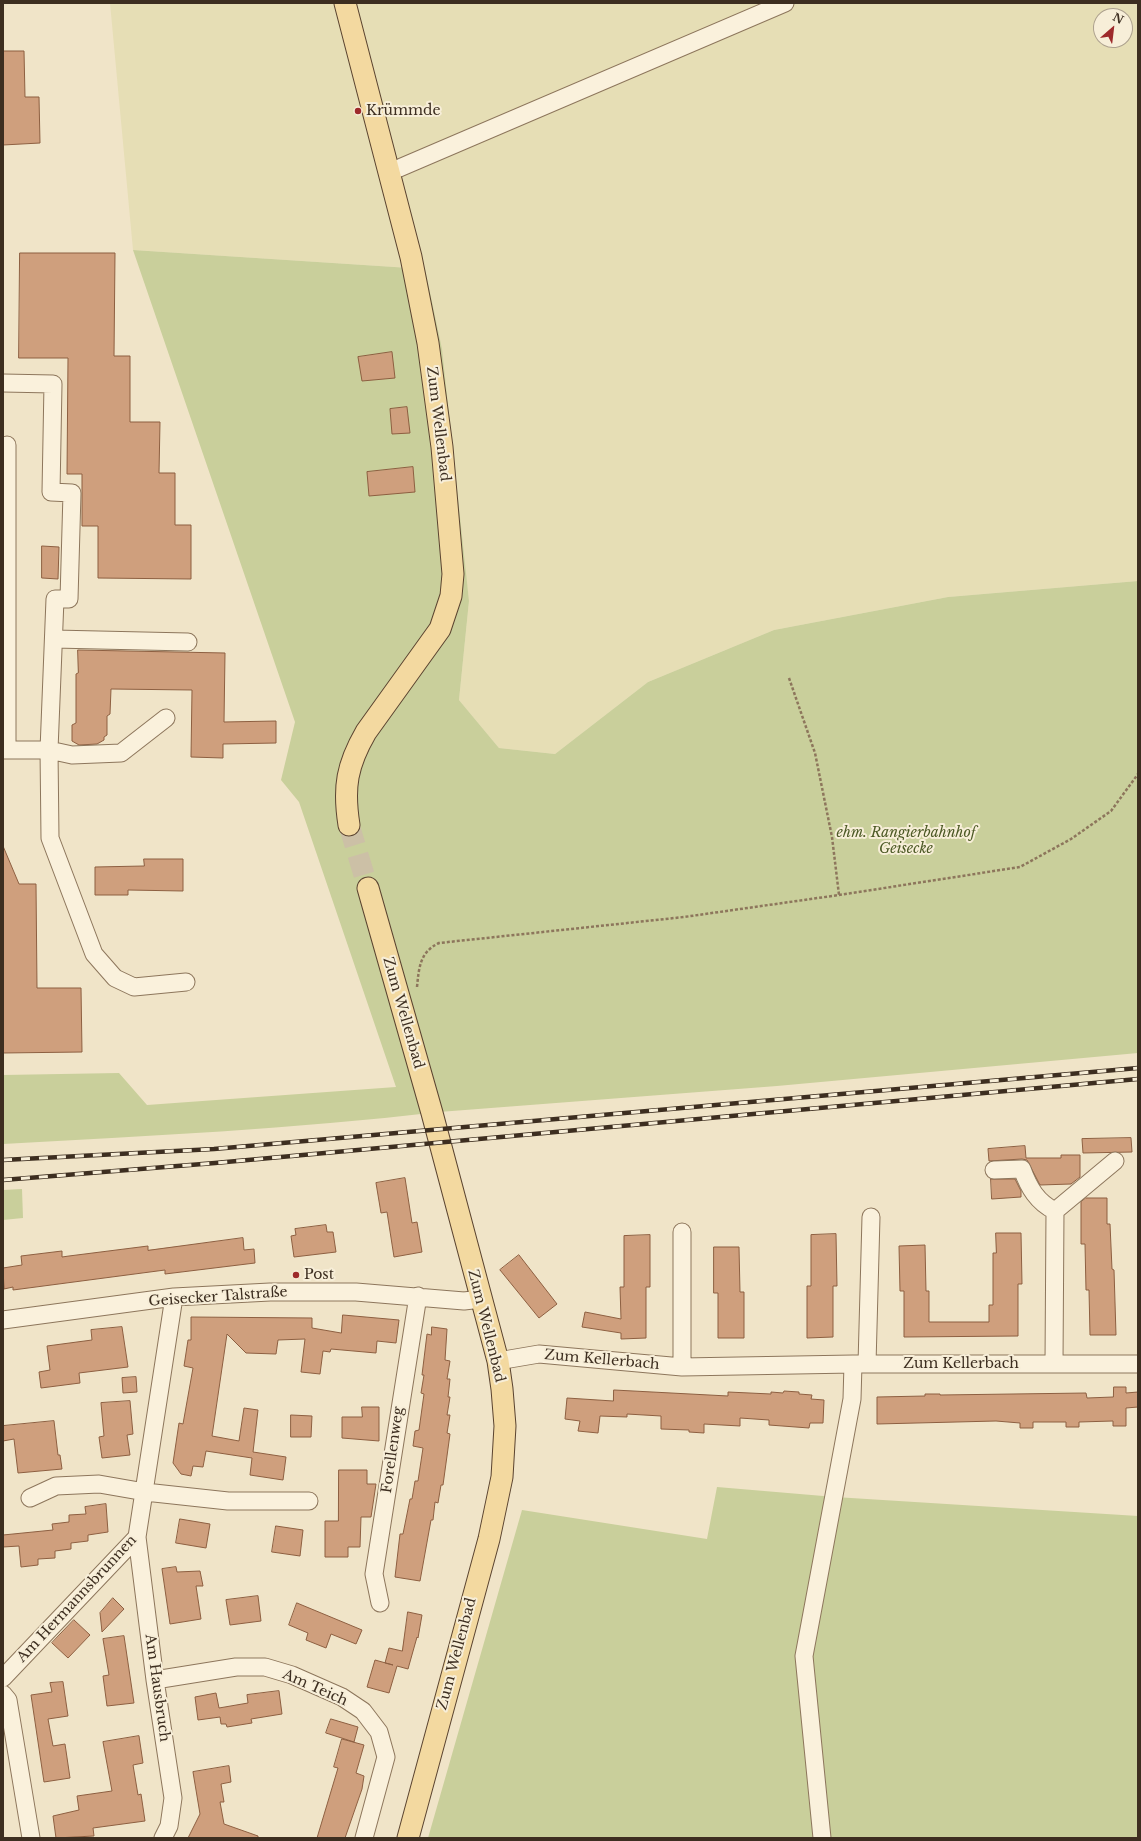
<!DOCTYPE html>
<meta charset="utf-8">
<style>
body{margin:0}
#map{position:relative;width:1141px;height:1841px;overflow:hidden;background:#f0e4c8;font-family:"Libre Baskerville",serif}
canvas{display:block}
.frame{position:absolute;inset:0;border:4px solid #3d2e20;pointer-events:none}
.north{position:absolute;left:1093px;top:8px;width:40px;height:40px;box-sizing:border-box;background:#f7eed8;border:1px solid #ada18e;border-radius:50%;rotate:28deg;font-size:11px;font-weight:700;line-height:16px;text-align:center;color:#3d2e20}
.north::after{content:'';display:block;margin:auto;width:14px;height:18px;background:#9e2a2b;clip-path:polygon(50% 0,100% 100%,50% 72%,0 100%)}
</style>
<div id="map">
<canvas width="1141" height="1841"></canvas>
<div class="frame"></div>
<div class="north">N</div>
</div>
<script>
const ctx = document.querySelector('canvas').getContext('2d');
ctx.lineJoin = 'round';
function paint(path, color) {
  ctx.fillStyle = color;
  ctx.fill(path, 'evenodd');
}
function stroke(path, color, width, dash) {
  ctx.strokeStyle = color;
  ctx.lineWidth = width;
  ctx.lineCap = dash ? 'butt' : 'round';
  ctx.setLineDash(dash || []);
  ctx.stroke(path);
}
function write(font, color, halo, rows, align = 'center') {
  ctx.font = font + ' "Libre Baskerville",serif';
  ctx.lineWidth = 4;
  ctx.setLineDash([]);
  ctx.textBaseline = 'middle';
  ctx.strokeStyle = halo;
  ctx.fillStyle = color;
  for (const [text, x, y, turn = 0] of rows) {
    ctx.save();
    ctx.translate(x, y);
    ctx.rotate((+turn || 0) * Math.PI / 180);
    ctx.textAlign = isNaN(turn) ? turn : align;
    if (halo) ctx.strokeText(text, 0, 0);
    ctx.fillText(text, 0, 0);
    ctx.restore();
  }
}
paint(new Path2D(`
 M110 3H1138V581L948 597 774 630 648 682 555 754 499 748 459 700 469 601 425 269 133 250ZM1101 16H1125V40H1101Z`), '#e6deb5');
paint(new Path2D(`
 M133 250 425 269 442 349 469 601 459 700 499 748 555 754 648 682 774 630 948 597 1138 581V1053L777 1086 439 1112C294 1129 148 1136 3 1144V1075L119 1073 147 1105 396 1087 299 802 281 780 295 722Z
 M22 1189 23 1218 3 1220V1190Z
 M717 1487 835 1497 1138 1516V1838H428L522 1510 707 1539Z`), '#c9cf9b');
const building = new Path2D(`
 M3 51H24L25 97H39L40 143 3 145Z
 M20 253H115L114 356H130V422H160L159 473H175V525H191V579L98 578V526H82V474H67L68 358H19Z
 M392 352 395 378 362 381 358 357Z
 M407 407 410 433 392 434 390 409Z
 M413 467 415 492 369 496 367 472Z
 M42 546 59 547 58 579 42 578Z
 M78 650 225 653 224 722 276 721V743L223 744V758L191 757 192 690 111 689 110 714 107 716V735L104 737V740L97 744 79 745 72 741V725L76 723V674L78 673Z
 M3 846 19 884H36L37 988H81L82 1052 3 1053Z
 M144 859H183V891L128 890V895H95V867L144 866Z
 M1131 1138 1132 1152 1083 1153 1082 1139Z
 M1025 1146 1026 1158H1061V1155H1080V1177L1071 1184 1040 1185 1027 1160 1022 1159 989 1161 988 1149Z
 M405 1178 412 1223 417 1222 422 1252 394 1257 387 1212 381 1213 376 1183Z
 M991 1179H1015L1021 1191V1197L992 1199Z
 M1086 1198H1107V1224H1110L1112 1269 1114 1270 1116 1335H1090L1089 1290H1086L1085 1244H1081V1202Z
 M326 1225 327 1232H333L336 1252 294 1257 291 1236 296 1235 295 1229Z
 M996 1233H1021L1022 1284H1018V1336L904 1337V1291H900L899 1246 925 1245 926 1291H929V1322H989V1305H993V1253H996Z
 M836 1234 837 1286H833V1337L807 1338V1286H811V1235Z
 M650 1235V1287H646V1338L621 1339V1333L582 1327 585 1312 621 1319 620 1287H624V1236Z
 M243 1238 244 1250 254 1249 255 1263 165 1274V1270L13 1290V1287L4 1289 3 1268 22 1265 21 1256 62 1251V1257L69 1256 148 1246V1250Z
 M714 1247H739L740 1292H744V1338H718V1293H714Z
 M519 1255 557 1304 539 1318 500 1270Z
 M343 1315 399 1320 396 1343 377 1341 376 1353 331 1349 330 1352 323 1351 320 1374 301 1372 305 1339 278 1340 276 1354 246 1353 227 1334 212 1436 239 1441 244 1408 258 1410 253 1452 286 1457 283 1480 250 1475 252 1458 206 1451 203 1467 193 1466 191 1476 181 1474 173 1463 179 1423 183 1424 193 1368 184 1366 188 1340H191V1317L312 1318V1328L341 1333Z
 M122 1327 128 1367 79 1373 80 1383 41 1388 39 1372 50 1370 47 1346 92 1340 91 1330Z
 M432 1327 447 1329 445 1360 450 1361 447 1379H450L448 1397H450L447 1415H450L447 1433 450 1434 443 1485H441L438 1503 435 1502 433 1520H431L420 1581 395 1577 400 1534H403L410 1499H412L415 1481H418L423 1448 413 1446 415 1431 419 1430 424 1394 421 1393 424 1375H422L427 1334 431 1335Z
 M136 1377 137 1392 123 1393 122 1378Z
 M1114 1387H1126V1393L1138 1392V1407L1126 1408V1426H1113V1421L1079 1422V1427H1066V1422H1033V1428H1020V1423L996 1421 877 1424V1397L925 1396V1394H940V1395L1086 1393 1087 1398 1113 1397Z
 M614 1390 728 1396V1392L771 1394V1392L783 1393 784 1391 799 1392V1394L812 1395 811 1399 824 1400 823 1423H810L809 1428 769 1425V1420L740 1418V1426L704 1424V1433L689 1432V1430L661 1429V1416L627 1414V1417L600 1416 598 1433 578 1431 580 1421 565 1419 567 1398 613 1401Z
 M130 1401 133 1434 127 1435 130 1455 102 1458 99 1437 104 1436 101 1403Z
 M362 1407H379V1441L342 1438V1417H362Z
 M291 1415 312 1416 311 1437H291Z
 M54 1421 58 1455H60L62 1469 18 1473 14 1439 3 1441V1426Z
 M339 1470H367V1484H376L371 1517H361L360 1547H348V1557H325V1521H338Z
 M106 1504 108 1532 88 1535V1541L71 1543V1549L55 1551V1558L38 1559V1565L21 1567 19 1546 3 1547V1535L53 1530 52 1524 69 1522V1515L86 1514 85 1507Z
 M180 1519 210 1524 206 1548 176 1543Z
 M276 1526 303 1530 300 1556 272 1552Z
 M176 1567 177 1572 200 1571 203 1586H196L201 1619 170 1624 162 1569Z
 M258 1596 261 1621 230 1625 226 1600Z
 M113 1598 124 1609 102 1632 100 1613Z
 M297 1603 362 1630 356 1644 331 1634 326 1648 306 1640 308 1633 289 1625Z
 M408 1612 422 1615 418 1638 417 1637 408 1669 397 1666 389 1693 367 1687 375 1660 393 1665 385 1663 389 1648 402 1651Z
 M74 1620 90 1635 68 1658 52 1643Z
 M124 1636 134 1703 107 1706 103 1676 109 1675 103 1639Z
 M63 1682 68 1716 48 1719 53 1746 65 1744 70 1778 44 1782 31 1695 52 1692 50 1683Z
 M279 1691 282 1714 251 1719 252 1723 227 1727 226 1724H221L220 1717 198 1720 195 1697 216 1693 219 1708 248 1703 247 1695Z
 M331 1719 358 1727 354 1742 326 1733Z
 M139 1736 143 1763 133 1765 138 1795 141 1794 145 1821 93 1828 94 1836 56 1838 53 1816 79 1810 77 1796 112 1791 103 1742Z
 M342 1739 364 1745 356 1773 364 1776 362 1789 345 1838H317L338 1768 334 1767Z
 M229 1766 231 1782 221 1784 224 1802H220L224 1824 258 1836V1838H188L200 1814 193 1772Z`);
paint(building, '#cf9f7d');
stroke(building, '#8d5f41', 1);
stroke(new Path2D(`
 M349 825 368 888`), '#ccc0a6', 21, [21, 10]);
const minor = new Path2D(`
 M390 172 785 3
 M3 383 53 384 51 492 72 493 69 599H55L49 750 50 838 94 954 115 978 134 987 186 982
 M54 639 188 642
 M3 750H49L72 755 121 753 166 718
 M7 750V445
 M994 1170 1022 1169C1029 1188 1037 1202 1055 1211L1115 1161
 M3 1320 174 1297 270 1292H356L464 1301 481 1299
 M498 1361 539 1354 682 1367 853 1364H1138
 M1054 1363 1055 1211
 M867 1364 871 1217
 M682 1367V1232
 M30 1498 56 1486 99 1484 145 1492 228 1501H309
 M137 1537 155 1680 173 1798 169 1826 163 1838
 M380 1603 374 1574 418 1296
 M3 1678 137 1537 174 1297
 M155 1680 236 1667H265L292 1675 342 1697 363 1711 379 1732 386 1757 364 1838
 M3 1694 8 1700 31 1838
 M822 1838 804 1656 852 1399 853 1364`);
const major = new Path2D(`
 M345 3 411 257 428 343 442 447 453 574 451 596 440 629 366 732C347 765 343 787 349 825
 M368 888 432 1113 498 1361 502 1389 505 1426 502 1477 489 1539 408 1838`);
stroke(minor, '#8d765c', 19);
stroke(major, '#5b4430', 23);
stroke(new Path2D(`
 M789 678 815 753 832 837 839 895
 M417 987C419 967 420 952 439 943L684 917 839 895 1020 867 1071 839 1111 811 1138 774`), '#8d765c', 2.5, [3, 2]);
stroke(minor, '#faf1dc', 17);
stroke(major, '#f3d9a0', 21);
const rail = new Path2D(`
 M3 1160 214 1149 1138 1068
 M3 1180 215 1163 1138 1079`);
stroke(rail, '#3d2e20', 4.5);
stroke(rail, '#f7eed8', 3, [9]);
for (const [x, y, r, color] of [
 [358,111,4,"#9e2a2b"],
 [296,1275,4,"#9e2a2b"]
]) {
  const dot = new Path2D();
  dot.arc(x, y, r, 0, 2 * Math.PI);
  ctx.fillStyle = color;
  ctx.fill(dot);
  stroke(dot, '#f7eed8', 1.5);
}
write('14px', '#3d2e20', '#f7eed8', [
 ["Krümmde",366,111],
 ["Post",304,1275]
], 'left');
write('14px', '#3d2e20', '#f7eed8', [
 ["Zum Wellenbad",438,424,83],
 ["Zum Wellenbad",403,1013,74],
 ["Geisecker Talstraße",218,1297,-4],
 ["Zum Wellenbad",486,1326,76],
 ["Zum Kellerbach",602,1360,5],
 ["Zum Kellerbach",961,1364],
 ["Forellenweg",393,1450,-82],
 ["Am Hermannsbrunnen",77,1599,-47],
 ["Zum Wellenbad",457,1654,-75],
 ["Am Hausbruch",157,1688,82],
 ["Am Teich",315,1688,24]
]);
write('italic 14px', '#4d5a26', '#f7eed8', [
 ["ehm. Rangierbahnhof",906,833],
 ["Geisecke",906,849]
]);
</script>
